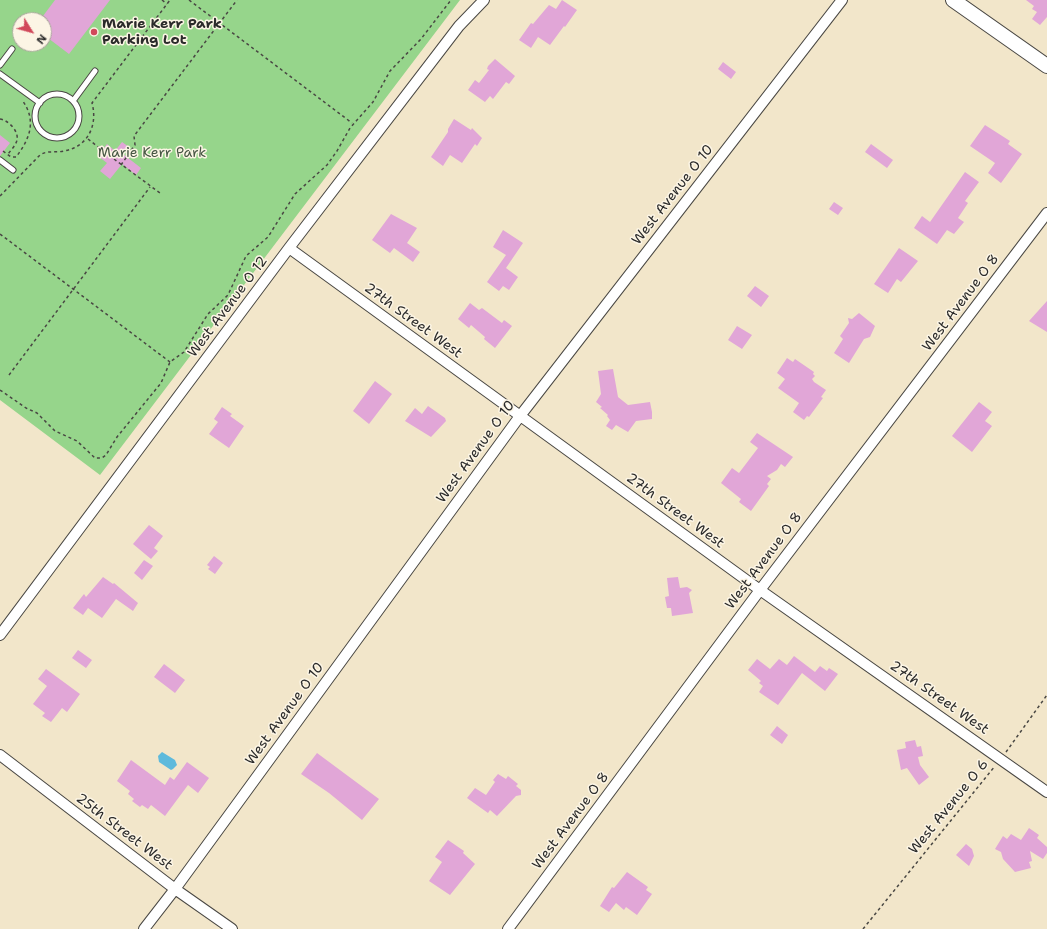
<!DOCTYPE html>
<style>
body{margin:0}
#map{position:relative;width:1047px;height:929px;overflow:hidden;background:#f2e6ca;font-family:"Shantell Sans",sans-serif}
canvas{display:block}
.north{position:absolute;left:12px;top:12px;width:40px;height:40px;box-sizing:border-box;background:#fcf5e5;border:1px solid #a8a49b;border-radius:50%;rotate:127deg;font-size:11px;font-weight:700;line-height:16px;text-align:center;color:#2b2b2b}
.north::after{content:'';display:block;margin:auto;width:14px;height:18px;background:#d1495b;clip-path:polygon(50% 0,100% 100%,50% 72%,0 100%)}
</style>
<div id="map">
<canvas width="1047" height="929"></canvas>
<div class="north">N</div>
</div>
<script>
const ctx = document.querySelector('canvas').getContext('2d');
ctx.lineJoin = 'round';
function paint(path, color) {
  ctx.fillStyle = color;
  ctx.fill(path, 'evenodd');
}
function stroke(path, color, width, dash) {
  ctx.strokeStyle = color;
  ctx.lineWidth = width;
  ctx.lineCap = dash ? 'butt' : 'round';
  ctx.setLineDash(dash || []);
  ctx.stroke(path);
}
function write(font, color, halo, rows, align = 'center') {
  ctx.font = font + ' "Shantell Sans",sans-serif';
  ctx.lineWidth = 3;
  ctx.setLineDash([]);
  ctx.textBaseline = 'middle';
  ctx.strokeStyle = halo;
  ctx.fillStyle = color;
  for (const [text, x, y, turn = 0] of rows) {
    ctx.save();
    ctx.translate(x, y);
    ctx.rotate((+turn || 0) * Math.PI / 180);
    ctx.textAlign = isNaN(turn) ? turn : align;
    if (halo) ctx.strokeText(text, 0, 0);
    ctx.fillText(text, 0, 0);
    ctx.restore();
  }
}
paint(new Path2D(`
 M0 0H460L100 475 0 400ZM20 20H44V44H20Z`), '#96d58b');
paint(new Path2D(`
 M162 752 175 760 177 765 173 769 171 770 159 762 158 756Z`), '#5ebadc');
paint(new Path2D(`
 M55 0H110L69 54 44 35V20H40Z
 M562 0 577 10 565 27 564 26 550 45 538 37 531 48 519 40 531 23 533 24 549 5 556 9Z
 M1026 0H1047V17L1040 25 1032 19 1037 12 1032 9 1034 6Z
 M495 59 515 76 509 84 506 82 493 99 490 96 485 102 468 90 475 80 479 83 489 70 487 69 488 66Z
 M723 62 736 72 731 79 718 69Z
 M454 119 471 130 472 128 482 138 477 146 475 144 462 163 450 155 443 166 431 157 448 132V129Z
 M985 125 1010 141 1008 144 1022 154 1001 183 988 173 995 163 970 146Z
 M0 135 10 143 0 156Z
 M122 142 129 147 123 154 141 168 136 175 122 164 110 179 100 171 107 163 98 156 107 144 115 151Z
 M871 144 893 160 887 168 865 152Z
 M965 172 979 182 965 201 968 203 958 218 964 222 954 234 947 230 937 244 914 228 922 216 930 222Z
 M834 202 843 208 838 215 829 209Z
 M391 214 417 228 407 243 420 252 413 262 394 248 390 253 372 240Z
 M503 230 523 243 506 268 518 277 509 290 503 286 499 291 487 282 506 255 493 247Z
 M899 248 918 261 901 282 897 279 888 293 874 284Z
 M755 286 769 296 761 307 747 296Z
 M1047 301V332L1029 321Z
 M470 303 479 310 482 308 502 323 504 320 512 326 495 348 484 339 485 337 471 325 469 328 458 319Z
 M859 313 875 326 870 337 864 339 849 363 834 353 843 339 840 336 849 323 848 318 852 319Z
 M737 326 752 335 742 349 728 340Z
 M787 358 793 362 795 359 814 372 813 374 815 376 812 379 814 382 826 390 821 397 823 398 809 417 807 416 804 420 793 412 799 403 778 388 785 379 777 373Z
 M613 369 618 397 628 405 650 402 652 412V419L636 421 628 432 616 425 612 430 606 426 610 420 607 416 608 415 600 408 602 407 596 402 601 394 598 371Z
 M375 381 392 394 369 424 353 411Z
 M979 402 992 412 985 421 992 426 972 452 952 436Z
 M428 406 445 418 446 421 431 437 405 421 415 408 422 414Z
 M222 407 232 414 230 416 244 426 229 448 209 434 218 422 214 419Z
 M757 433 793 457 785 467 781 464 777 470 767 476 771 479 767 484 769 486 751 511 739 502 741 499 721 483 732 468 739 473 758 448 750 442Z
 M149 525 163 536 154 548 158 551 151 559 133 544Z
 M214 556 223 563 215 574 208 569 210 567 207 565Z
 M144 560 153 566 142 580 134 573Z
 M103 577 113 584 114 583 138 603 133 611 116 599 102 618 88 608 83 615 73 608 84 594 86 597Z
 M678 577 680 588 687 587 692 590 689 593 693 613 672 616 671 608H667L665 597 669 596 667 578Z
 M78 650 92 660 86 668 72 658Z
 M794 656 815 672 820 666 827 671 829 668 838 674 825 691 802 673 778 705 759 692 763 686 759 683 761 681 748 670 757 659 770 669 779 659 787 665Z
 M164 664 185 680 175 693 154 677Z
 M46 669 80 694 67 712 62 708 51 722 42 716 45 713 33 704 47 686 38 679Z
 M777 726 788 735 782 744 770 735Z
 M915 740 917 747 921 746 923 756 918 757 920 765 929 777 919 785 907 768 901 770 897 750 906 748 905 742Z
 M317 753 379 799 362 820 329 793 301 774Z
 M131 760 165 785 170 777 174 780 187 762 209 778 198 793 188 785 165 816 151 805 148 809 142 805 140 807 132 801 134 799 128 794 130 791 117 781Z
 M498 774 506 779 508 776 518 784 516 786 521 790V795L516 796 497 816 490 810 488 813 467 798 475 788 486 795 495 782 493 780Z
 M1029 828 1039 835 1037 838 1047 847V853L1043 859 1030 851 1032 861 1029 862 1031 868 1015 872 1003 859 1001 852 995 849 1003 836 1007 839 1011 834 1021 840Z
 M448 840 464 851 463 853 475 864 450 895 429 881 442 862 435 857Z
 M966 844 972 849 974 856 969 866 956 855Z
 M627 872 648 887 646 890 652 894 637 915 626 907 624 910 616 903 609 912 600 906 612 887 614 888Z`), '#e1a6d7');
const lane = new Path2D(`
 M0 65 12 49
 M0 74 40 103
 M35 116a22 22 0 1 1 44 0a22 22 0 1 1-44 0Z
 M73 101 95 71
 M0 160 13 170`);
const street = new Path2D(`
 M289 248 760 590 1047 792
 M0 635 289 248 459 26 484 0
 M0 755 175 889 232 929
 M144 929 175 889 520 416 842 0
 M508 929 760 590 1047 213`);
const secondary = new Path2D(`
 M953 0 1047 66`);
stroke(lane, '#494743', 7);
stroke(street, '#494743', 12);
stroke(secondary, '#494743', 16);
stroke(new Path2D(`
 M162 0 167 4
 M189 0 352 123
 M0 119C8 120 19 131 17 140 16 145 11 150 8 154
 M88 139 102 150
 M3 151 11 157H16C30 139 37 120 22 100
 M114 159 160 193
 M121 165 135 145 134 136 237 0
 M0 196 40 155C47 150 56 153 64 151 88 147 98 125 92 103L170 0
 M0 234 170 362
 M9 375 150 187
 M0 390 26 408 37 413 55 431 77 441 95 458H102L106 455 117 437 161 383 170 362 184 352 208 314 228 295 246 256 268 237 295 194 327 165 337 151 350 128 373 102 390 71 421 39 451 0
 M1006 752 1047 695
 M863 929 995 766`), '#494743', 1.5, [3, 3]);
stroke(lane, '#fff', 5);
stroke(street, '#fff', 10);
stroke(secondary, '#fff', 14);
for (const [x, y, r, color] of [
 [94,32,4,"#d1495b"]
]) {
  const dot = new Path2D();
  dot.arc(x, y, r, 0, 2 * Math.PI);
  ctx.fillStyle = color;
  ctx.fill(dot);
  stroke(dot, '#fcf5e5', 1.5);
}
write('bold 14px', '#2b2b2b', '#fcf5e5', [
 ["Marie Kerr Park",102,24],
 ["Parking Lot",102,40]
], 'left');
write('14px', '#465643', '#fcf5e5', [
 ["Marie Kerr Park",152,153]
]);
write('14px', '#2b2b2b', '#fcf5e5', [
 ["West Avenue O 10",673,195,-52],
 ["West Avenue O 8",961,303,-53],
 ["West Avenue O 12",228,307,-53],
 ["27th Street West",413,321,36],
 ["West Avenue O 10",476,452,-54],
 ["27th Street West",675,511,36],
 ["West Avenue O 8",764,561,-53],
 ["27th Street West",939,698,35],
 ["West Avenue O 10",285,714,-54],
 ["West Avenue O 6",949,807,-51],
 ["West Avenue O 8",571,821,-53],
 ["25th Street West",124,832,37]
]);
</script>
